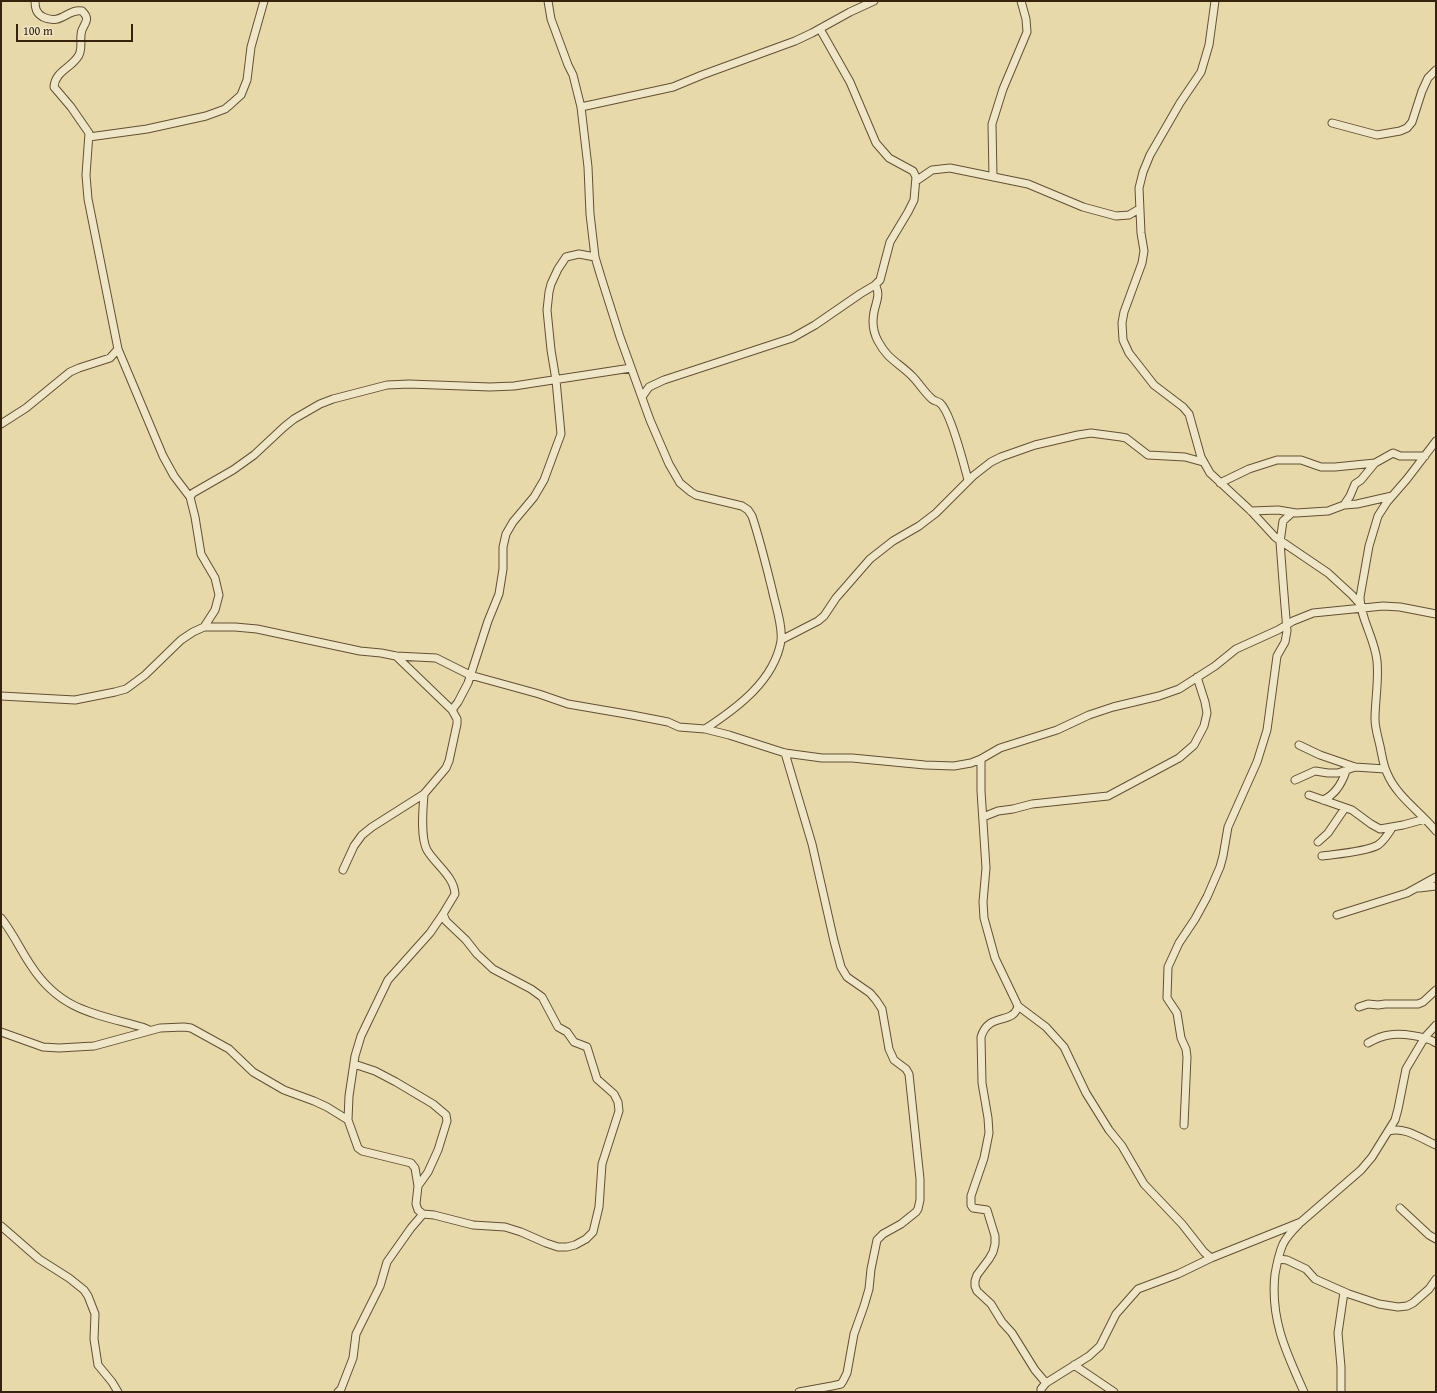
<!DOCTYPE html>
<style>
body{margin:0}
#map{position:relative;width:1437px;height:1393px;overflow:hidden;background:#e7d9a9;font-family:"Gentium Book Plus",serif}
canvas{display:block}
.frame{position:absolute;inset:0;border:2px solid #37220d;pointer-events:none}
.scale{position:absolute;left:16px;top:24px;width:117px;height:18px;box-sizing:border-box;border:2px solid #37220d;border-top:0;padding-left:5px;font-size:12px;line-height:14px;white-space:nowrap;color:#37220d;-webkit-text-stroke:3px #efe6c7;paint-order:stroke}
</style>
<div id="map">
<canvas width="1437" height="1393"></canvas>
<div class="frame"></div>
<div class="scale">100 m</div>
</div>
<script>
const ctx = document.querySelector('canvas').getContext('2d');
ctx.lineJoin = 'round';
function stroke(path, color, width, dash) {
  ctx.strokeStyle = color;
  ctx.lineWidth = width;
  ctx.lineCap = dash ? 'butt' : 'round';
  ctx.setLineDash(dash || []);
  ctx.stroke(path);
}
const street = new Path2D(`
 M548 1 551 19 568 65 573 75 581 107 588 167 590 214 595 257 601 277 620 337 650 420 669 464 680 483 691 492 696 495 742 506 748 510 752 516C760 540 766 565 772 589 775 604 783 626 781 641 774 681 737 708 705 729
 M1215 1 1209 45 1201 72 1180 103 1150 155 1143 172 1139 188 1141 233 1144 251 1142 263 1124 312 1122 323 1123 340 1129 353 1154 385 1183 407 1189 414 1201 457 1210 473 1251 511 1275 537 1328 573 1352 595 1360 604
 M581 107 673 87 702 75 795 41 812 33 850 12 874 1
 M1332 123 1377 135 1400 131 1407 128 1412 122 1422 91 1428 78 1436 70
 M89 137 147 129 206 116 225 109 231 104 241 95 247 80 251 47 264 1
 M993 177 992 124 1003 89 1027 32 1026 19 1021 1
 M916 181 932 170 950 168 1028 184 1083 207 1116 216 1129 215 1139 209
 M875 285C881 294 876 302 874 312 872 322 873 332 878 341 888 360 898 362 912 376 919 383 924 392 932 399 934 401 937 401 940 403 951 412 964 465 968 480
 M118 349 163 456 174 476 190 497
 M642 397 649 387 664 380 792 338 815 325 860 294 875 285 880 280 890 242 908 212 914 200 916 177 913 171 889 158 876 143 850 82 820 29
 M1 424 26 408 70 372 79 368 110 358 118 349 88 199 86 175 89 133 71 107 54 87C55 71 72 68 79 55 83 47 79 38 82 30 86 21 90 19 82 11 68 8 61 26 43 17 36 13 35 8 35 1
 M1436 441 1407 479 1387 502 1378 516 1369 546 1360 597C1360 618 1375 639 1377 661 1379 681 1375 700 1375 719 1375 728 1378 737 1380 746 1382 755 1383 765 1387 773 1397 797 1420 811 1436 831
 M1220 483 1249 469 1277 460H1301L1321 467H1335L1375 463
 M1344 505 1350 496 1355 484 1361 480 1375 463 1393 453 1400 456H1425
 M1251 511 1278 510 1296 513 1328 511 1344 505 1357 504 1392 496
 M204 627 215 610 219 595 215 578 201 554 195 517 190 497 193 493 233 470 254 455 284 427 294 419 320 404 333 399 387 385 409 384 490 387 514 386 631 368
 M781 640 818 621 824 616 836 598 870 559 893 541 919 526 936 513 973 476 991 462 1001 457 1035 445 1078 435 1091 433 1121 437 1126 438 1148 455 1185 457 1203 462
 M1 696 75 700 115 692 126 689 145 675 181 640 193 632 204 627H235L257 629 360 651 381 653 396 656 436 658 470 675 539 694 568 704 632 715 668 722 679 727 705 729 729 735 785 753 822 758H852L925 765 954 766 971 763 981 759 1000 748 1057 730 1089 715 1113 707 1159 696 1179 689 1215 666 1236 649 1278 630 1293 621 1313 613 1383 606 1400 607 1436 614
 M452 710 458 702 468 683 488 621 499 594 503 569V547L506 534 513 522 534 497 544 480 561 434 556 380 551 350 547 310 549 292 551 284 558 269 566 257 579 254 595 257
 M1299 745 1320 755 1355 767 1385 769
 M785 753 812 844 834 941 841 967 847 977 870 993 876 1000 882 1009 889 1049 894 1060 906 1069 909 1074 920 1179V1200L918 1209 916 1212 901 1224 883 1234 877 1240 871 1269 869 1289 864 1306 854 1334 847 1373 843 1381 841 1384 832 1386 799 1392
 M981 759V791L986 868 983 902 984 918 995 958 1018 1006 1046 1027 1064 1047 1086 1093 1109 1130 1122 1146 1144 1184 1182 1224 1204 1252 1211 1258
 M1295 780 1315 771 1328 773H1338L1355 767
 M1309 795 1352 810 1371 824 1380 829 1403 825 1425 819
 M1323 800C1335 795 1342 783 1346 771
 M983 817 998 811 1013 809 1032 804 1108 796 1179 758 1194 745 1204 726 1207 713 1205 702 1197 677
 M1318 842 1328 833 1345 808
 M1322 856C1336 854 1366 852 1378 845 1384 841 1388 834 1392 828
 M343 870 354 846 362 835 372 827 424 794 446 768 449 761 457 724V719L452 710 396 656
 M1419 888 1436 886
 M1337 915 1407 893 1436 877
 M1 918C13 933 21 951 32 967 61 1011 96 1014 142 1027L149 1030
 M1018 1006C1013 1026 989 1011 981 1037L982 1083 988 1118 989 1133 984 1158 971 1196V1205L973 1208 987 1210 995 1236V1244L993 1252 989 1259 977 1275 975 1281V1286L977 1291 991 1304 1002 1322 1012 1333 1035 1370 1046 1383
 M1359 1007 1368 1004 1378 1005 1385 1004H1418L1423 1002 1436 990
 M1 1032 43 1047 59 1048 94 1046 160 1028 184 1027 191 1028 229 1049 253 1072 284 1090 314 1101 327 1107 348 1120 358 1148 362 1151 411 1163 415 1168 418 1186
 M1368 1043C1375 1039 1382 1036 1389 1035 1401 1033 1426 1036 1436 1043
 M354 1064 375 1071 396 1082 433 1104 446 1115 447 1121 438 1150 428 1172 418 1186 416 1204 418 1210 423 1214 434 1215 473 1225 505 1227 521 1232 546 1243 558 1247H567L575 1245 586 1239 593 1232 599 1207 602 1164 619 1111 618 1102 614 1094 597 1079 587 1047 574 1042 567 1032 558 1027 542 997 531 989 493 969 477 954 466 940 446 921 443 914
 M348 1120 349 1096 355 1056 361 1036 388 980 430 933 443 914 455 894C454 876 435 864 427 850 420 837 423 808 424 794
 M1184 1125 1187 1057 1186 1049 1181 1038 1177 1013 1167 998 1168 967 1179 943 1195 919 1207 897 1220 867 1223 856 1228 827 1257 762 1267 730 1277 656 1285 642 1287 631 1283 582 1280 542 1283 521 1292 513
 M1389 1131C1404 1126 1422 1139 1436 1145
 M1400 1208 1429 1235 1436 1239
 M1299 1224C1293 1230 1287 1236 1283 1244 1279 1253 1277 1263 1275 1274 1270 1319 1286 1352 1304 1392
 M1 1226 39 1259 69 1278 84 1290 88 1296 95 1314 94 1339 98 1365 112 1382 118 1392
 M1278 1259 1287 1260 1306 1269 1315 1279 1349 1294 1379 1304 1398 1307 1407 1306 1413 1303 1429 1289 1436 1279
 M1074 1365 1114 1392
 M338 1392 341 1389 353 1358 356 1334 380 1286 387 1262 411 1228 423 1214
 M1041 1392V1389L1046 1383 1089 1356 1100 1346 1116 1314 1138 1289 1178 1274 1211 1258 1301 1222 1361 1170 1372 1157 1395 1120 1398 1109 1406 1069 1425 1037 1436 1025
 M1341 1392V1367L1338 1333 1344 1292`);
stroke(street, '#635034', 9);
stroke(street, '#efe6c7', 7);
</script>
